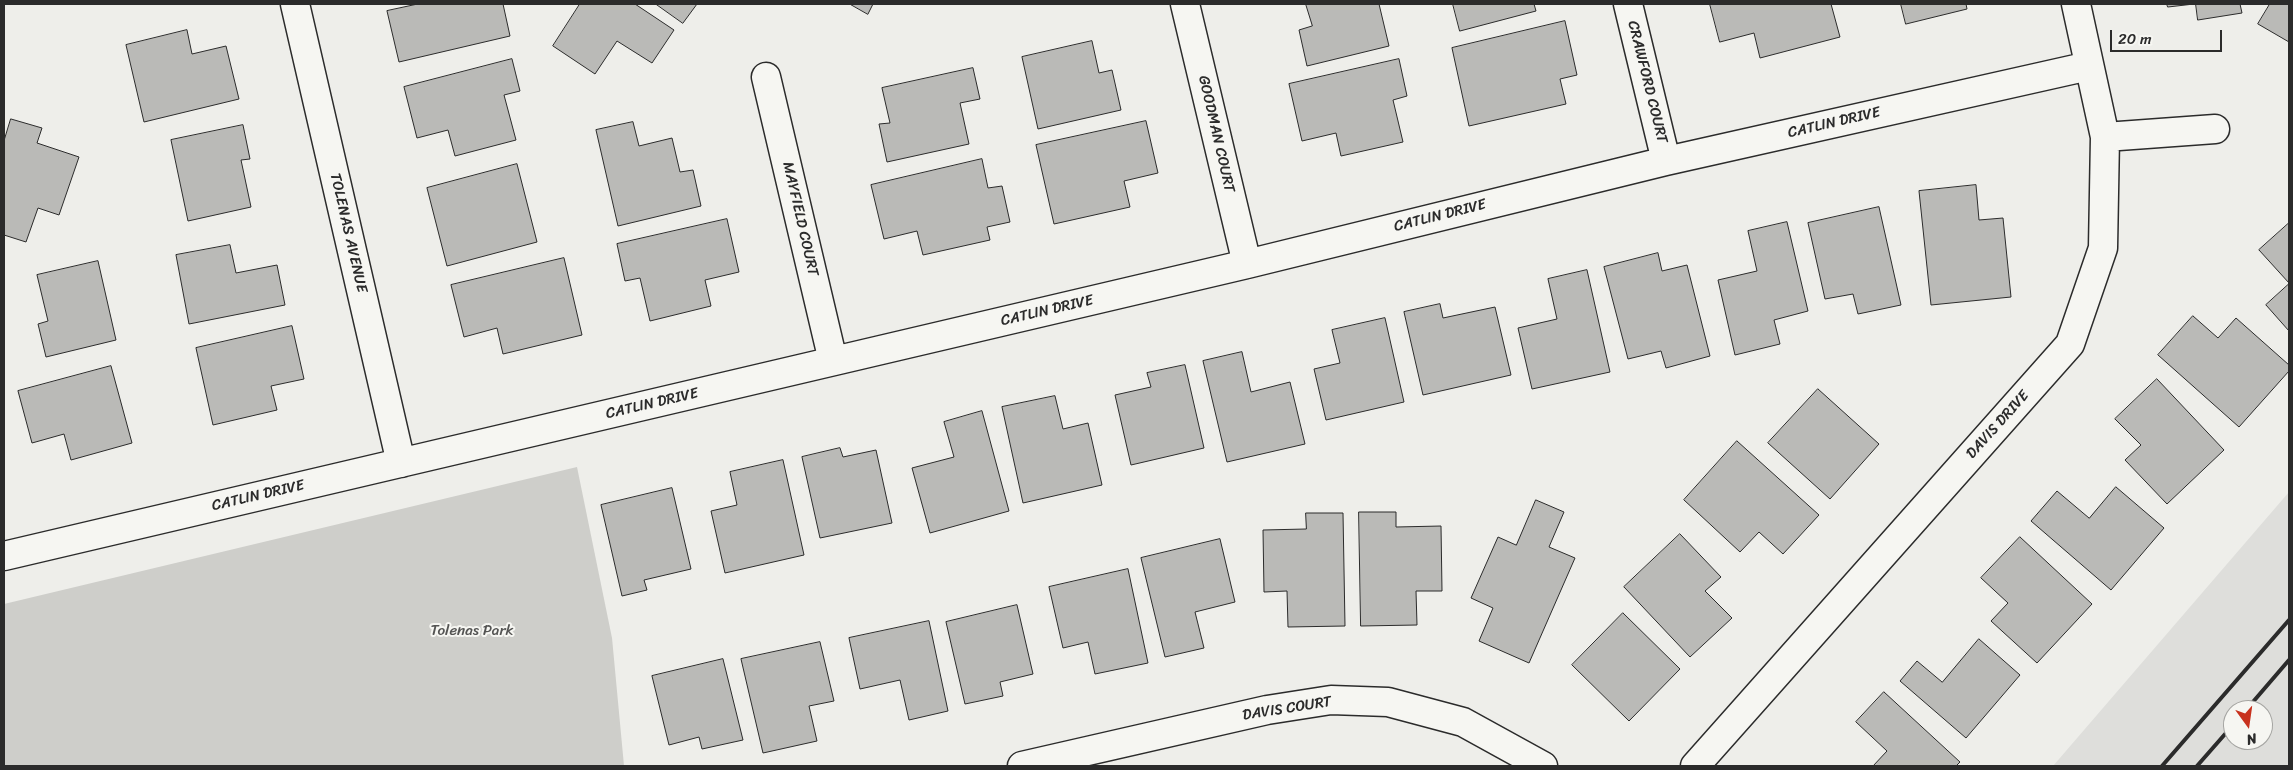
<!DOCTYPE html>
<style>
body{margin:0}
#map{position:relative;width:2293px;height:770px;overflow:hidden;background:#eeeeea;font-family:Sriracha,sans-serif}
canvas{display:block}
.frame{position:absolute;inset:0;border:5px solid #2b2b2b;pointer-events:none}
.north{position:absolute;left:2223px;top:700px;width:50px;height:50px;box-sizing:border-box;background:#f6f6f2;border:1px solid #a5a5a2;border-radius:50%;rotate:166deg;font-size:14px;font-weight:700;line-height:20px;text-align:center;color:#2b2b2b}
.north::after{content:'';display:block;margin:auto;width:18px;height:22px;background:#c8321e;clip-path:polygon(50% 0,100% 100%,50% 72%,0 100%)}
.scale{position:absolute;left:2110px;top:30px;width:112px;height:22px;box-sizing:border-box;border:2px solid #2b2b2b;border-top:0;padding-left:6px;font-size:15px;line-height:18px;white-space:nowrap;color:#2b2b2b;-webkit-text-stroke:4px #f6f6f2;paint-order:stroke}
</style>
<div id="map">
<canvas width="2293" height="770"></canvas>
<div class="frame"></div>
<div class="north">N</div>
<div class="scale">20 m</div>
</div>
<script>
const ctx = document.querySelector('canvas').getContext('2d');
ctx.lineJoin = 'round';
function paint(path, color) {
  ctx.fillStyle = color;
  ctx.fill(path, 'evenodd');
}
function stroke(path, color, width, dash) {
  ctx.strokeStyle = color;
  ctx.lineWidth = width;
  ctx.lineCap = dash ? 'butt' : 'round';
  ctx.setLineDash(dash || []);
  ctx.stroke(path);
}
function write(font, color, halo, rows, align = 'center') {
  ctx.font = font + ' Sriracha,sans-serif';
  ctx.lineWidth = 4;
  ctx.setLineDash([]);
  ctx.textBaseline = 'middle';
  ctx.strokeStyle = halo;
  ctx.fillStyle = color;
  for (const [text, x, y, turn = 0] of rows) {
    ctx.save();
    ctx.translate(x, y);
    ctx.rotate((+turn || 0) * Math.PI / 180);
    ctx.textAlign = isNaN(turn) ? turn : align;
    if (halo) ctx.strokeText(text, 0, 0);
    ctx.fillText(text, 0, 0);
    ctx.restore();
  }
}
paint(new Path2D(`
 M2289 492V766H2053ZM2233 710H2263V740H2233Z`), '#dededb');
paint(new Path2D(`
 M577 467 612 638 624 766H4V604Z`), '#cececa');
const building = new Path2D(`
 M418 4H503L510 36 399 62 387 11Z
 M580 4H635L674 30 652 63 617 41 595 74 553 46Z
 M656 4H697L683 23Z
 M850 4H873L868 14Z
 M1306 4H1379L1389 46 1307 66 1299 30 1312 26Z
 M1453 4H1534L1536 11 1460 31Z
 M1710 4H1831L1840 37 1760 58 1754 33 1720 42Z
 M1901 4H1966L1967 9 1906 24Z
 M2167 4H2194L2168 7Z
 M2196 4H2240L2242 13 2198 20Z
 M2270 4H2289V42L2258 24Z
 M1565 21 1577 75 1560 79 1566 104 1469 126 1452 48Z
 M187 30 192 54 226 46 239 99 144 122 126 45Z
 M1092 41 1099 73 1112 70 1121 110 1038 129 1022 57Z
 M512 59 520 91 504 95 516 140 455 156 448 130 417 138 404 87Z
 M1399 59 1407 96 1393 100 1403 142 1341 156 1336 133 1302 141 1289 84Z
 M973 68 980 99 960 103 969 144 887 162 879 124 890 123 882 88Z
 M11 119 42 128 37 143 79 157 59 215 38 208 26 242 4 235V141Z
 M1146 121 1158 173 1124 181 1130 207 1054 224 1036 145Z
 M633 122 639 146 672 138 680 172 693 170 701 206 618 226 596 130Z
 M243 125 250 159 241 160 251 207 188 221 171 140Z
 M982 159 988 188 1002 186 1010 222 987 227 990 240 923 255 917 231 884 239 871 185Z
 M517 164 537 242 447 266 427 188Z
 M1976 185 1979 220 2003 218 2011 297 1931 305 1919 191Z
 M1879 207 1901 305 1858 314 1853 294 1825 299 1808 223Z
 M727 219 739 272 705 280 711 306 650 321 640 278 625 281 617 244Z
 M1787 222 1808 311 1774 320 1780 344 1735 355 1718 280 1757 271 1748 231Z
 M2289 223V283L2259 250Z
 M230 245 236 273 277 265 285 305 189 324 176 255Z
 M1658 253 1662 271 1687 265 1710 356 1666 368 1661 351 1628 359 1604 267Z
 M564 258 582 335 503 354 497 328 464 337 451 285Z
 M98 261 116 340 46 357 38 324 48 321 37 275Z
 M1587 270 1610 372 1532 389 1518 328 1557 319 1548 279Z
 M2289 284V331L2266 305Z
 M1440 304 1443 318 1495 307 1511 375 1423 395 1404 312Z
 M2193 316 2218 338 2236 318 2289 365V371L2239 427 2158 355Z
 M1385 318 1404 402 1326 420 1314 369 1340 363 1332 330Z
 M292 326 304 379 271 386 277 410 213 425 196 348Z
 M1242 352 1251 392 1290 382 1305 444 1227 462 1203 361Z
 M1185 365 1204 448 1131 465 1115 395 1151 387 1147 373Z
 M111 366 132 443 71 460 64 434 32 443 18 391Z
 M2157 379 2224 450 2167 504 2125 460 2141 445 2115 419Z
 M1818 389 1879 444 1830 499 1768 443Z
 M1055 396 1063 429 1088 423 1102 485 1023 503 1002 407Z
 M982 411 1009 511 930 533 912 468 954 457 944 422Z
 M1737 441 1819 515 1783 554 1759 532 1740 552 1684 500Z
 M840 448 843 457 876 450 892 523 820 538 802 457Z
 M783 460 804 555 725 573 711 511 737 505 730 472Z
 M2116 487 2164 528 2111 590 2031 521 2057 491 2089 518Z
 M672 488 691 569 644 580 647 590 622 596 601 505Z
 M1536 500 1564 512 1549 547 1575 558 1529 663 1479 641 1493 608 1471 598 1498 537 1516 545Z
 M1359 512H1396V527L1441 526 1442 591H1416L1417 625 1361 626Z
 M1306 513H1343L1345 626 1288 627 1287 591 1264 592 1263 530 1306 529Z
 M1680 534 1721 577 1705 591 1732 618 1690 657 1624 587Z
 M2020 537 2092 604 2037 663 1991 621 2008 603 1981 578Z
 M1220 539 1235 602 1195 612 1204 648 1165 657 1141 558Z
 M1128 569 1148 663 1095 674 1088 642 1063 648 1049 587Z
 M1017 605 1033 674 1000 682 1003 696 965 704 946 622Z
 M1623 613 1680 669 1629 721 1572 665Z
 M929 621 948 711 909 720 900 680 860 689 849 638Z
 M1979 639 2020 675 1966 738 1900 681 1917 661 1942 682Z
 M820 642 834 701 809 706 817 741 763 753 741 659Z
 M723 659 743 740 702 749 699 737 669 745 652 676Z
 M1884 692 1960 762 1956 766H1873L1887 751 1856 722Z`);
paint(building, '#babab7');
stroke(building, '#2b2b2b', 1);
const minor = new Path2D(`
 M295 4 401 463
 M1185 4 1247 264
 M1628 4 1666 161
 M766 77 833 361
 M2105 137 2215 129
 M4 556 1247 264 1666 161 2089 66
 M1022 766 1267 710 1331 700 1388 702 1463 722 1543 766
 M1695 766 2070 344 2103 248 2105 137 2076 4`);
stroke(minor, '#2b2b2b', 31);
stroke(minor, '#f6f6f2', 28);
stroke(new Path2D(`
 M2246 710 2289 660
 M2162 766 2289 620
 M2197 766 2233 725`), '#2b2b2b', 4);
write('15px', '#2b2b2b', '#f6f6f2', [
 ["CRAWFORD COURT",1647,82,76],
 ["CATLIN DRIVE",1834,123,-13],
 ["GOODMAN COURT",1216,134,77],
 ["CATLIN DRIVE",1440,216,-14],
 ["MAYFIELD COURT",800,219,77],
 ["TOLENAS AVENUE",348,233,77],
 ["CATLIN DRIVE",1047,311,-13],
 ["CATLIN DRIVE",652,404,-13],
 ["DAVIS DRIVE",1998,425,-48],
 ["CATLIN DRIVE",258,496,-13],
 ["DAVIS COURT",1287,709,-9]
]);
write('15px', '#545453', '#f6f6f2', [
 ["Tolenas Park",472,631]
]);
</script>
